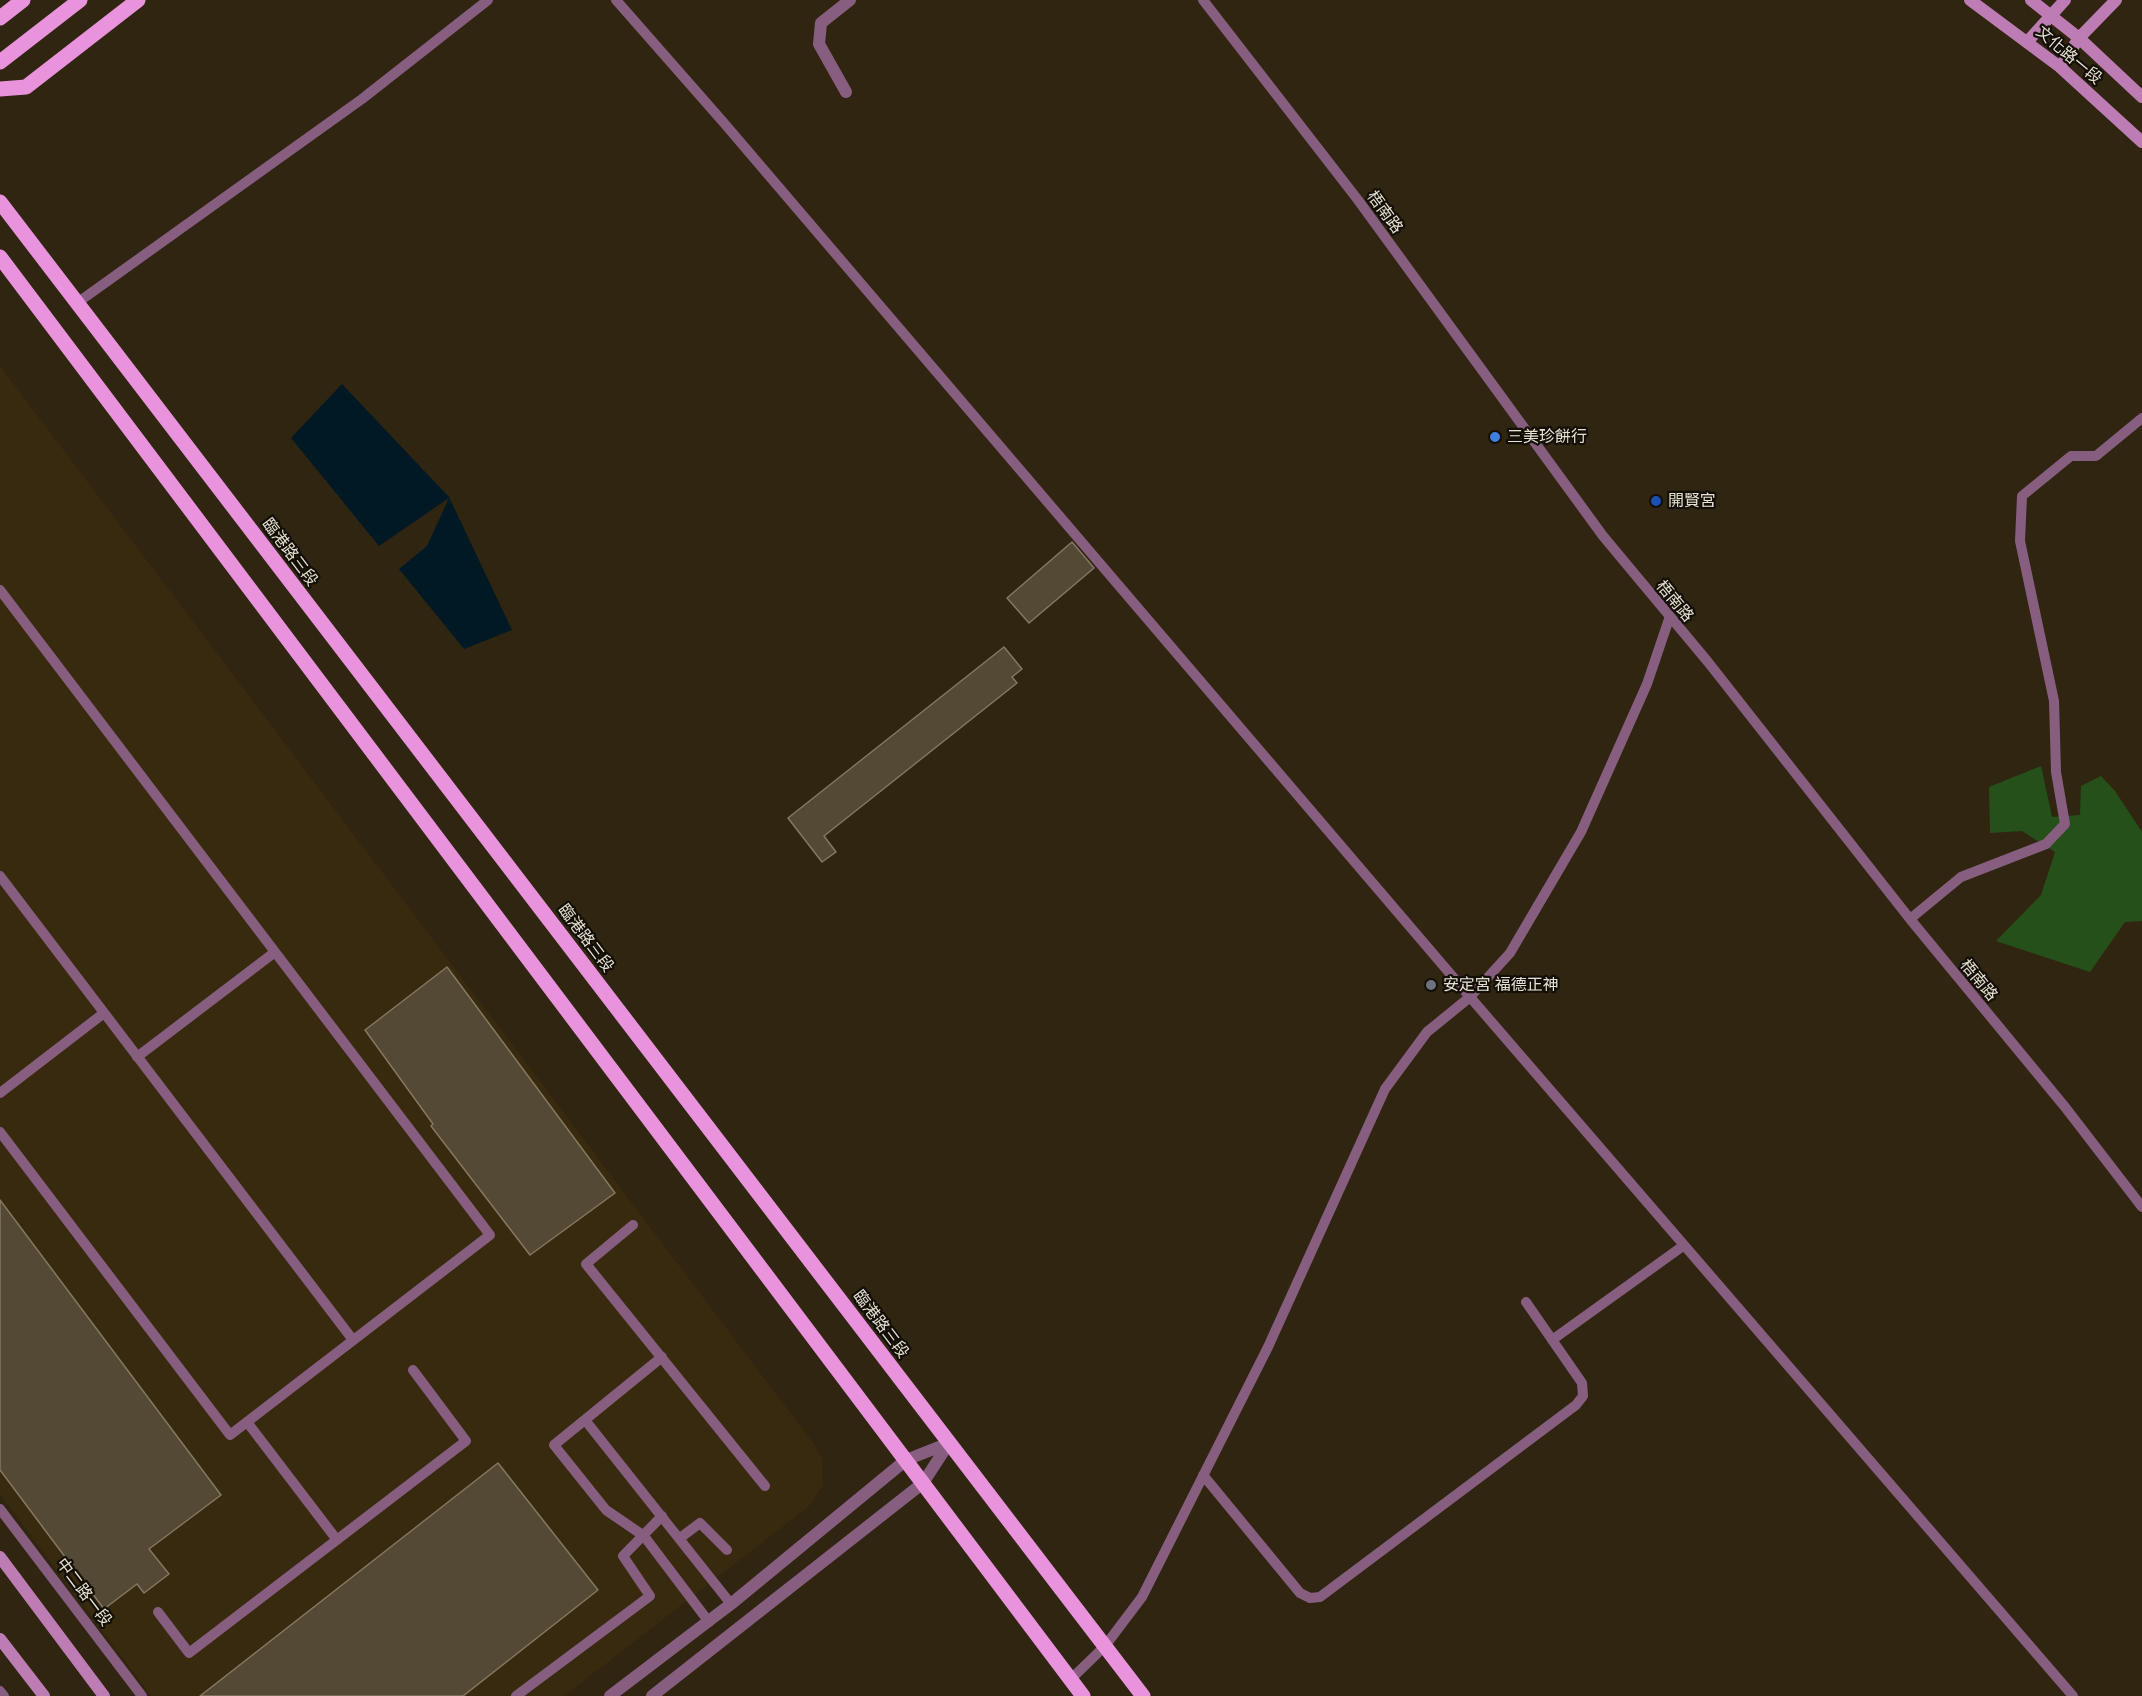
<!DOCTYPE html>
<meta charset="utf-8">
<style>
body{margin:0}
canvas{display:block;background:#2f2510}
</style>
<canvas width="2142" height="1696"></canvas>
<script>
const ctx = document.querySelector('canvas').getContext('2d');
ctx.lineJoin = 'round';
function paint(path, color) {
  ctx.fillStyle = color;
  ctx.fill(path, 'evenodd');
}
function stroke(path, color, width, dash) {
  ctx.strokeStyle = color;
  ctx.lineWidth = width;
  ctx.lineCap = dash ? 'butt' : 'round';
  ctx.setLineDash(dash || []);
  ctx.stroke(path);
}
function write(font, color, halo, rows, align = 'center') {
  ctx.font = font + ' Ubuntu,"Noto Sans TC",sans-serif';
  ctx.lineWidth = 4.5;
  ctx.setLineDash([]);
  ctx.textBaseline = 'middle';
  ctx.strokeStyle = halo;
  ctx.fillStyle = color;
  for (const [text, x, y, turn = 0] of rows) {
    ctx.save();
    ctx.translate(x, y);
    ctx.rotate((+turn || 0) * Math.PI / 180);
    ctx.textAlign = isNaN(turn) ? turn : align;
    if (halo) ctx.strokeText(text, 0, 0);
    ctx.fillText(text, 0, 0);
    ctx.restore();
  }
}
paint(new Path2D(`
 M0 366 816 1447 822 1459 823 1485 809 1506 564 1696H151L0 1494Z`), '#382a0f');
paint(new Path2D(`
 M2041 766 2052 817 2080 815 2081 786 2101 776 2115 791 2142 832V921L2125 922 2090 972 1996 941 2041 895 2055 852 2022 831 1990 833 1989 787Z`), '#26501a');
paint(new Path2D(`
 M342 384 449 497 512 630 464 649 399 569 427 546 449 498 379 546 291 438Z`), '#001925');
const building = new Path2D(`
 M1072 542 1094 568 1029 623 1007 598Z
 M1004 647 1022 669 1012 677 1017 683 824 836 836 852 822 862 788 818Z
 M447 967 615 1193 530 1255 431 1126 433 1124 365 1030Z
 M0 1200 221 1495 149 1549 169 1574 144 1593 137 1584 104 1609 0 1470Z
 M498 1463 598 1590 463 1696H200Z`);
paint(building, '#544934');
stroke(building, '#847861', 1.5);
stroke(new Path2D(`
 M616 0 724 123 1470 997 2073 1696
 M1203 0 1358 200 1603 536 1708 662 1910 919 2065 1107 2142 1207
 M77 303 362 99 488 0
 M0 590 490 1235 230 1435 0 1132
 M0 876 353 1340
 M1910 919 1961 877 2046 844 2065 824 2056 772 2054 701 2020 541 2022 496 2071 456H2096L2142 418
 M137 1057 275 952
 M0 1093 104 1013
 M633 1225 586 1264 765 1486
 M1552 1340 1683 1246
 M662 1357 554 1445 606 1510 644 1536 709 1622
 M585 1420 731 1604
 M247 1422 337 1540
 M1203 1475 1300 1593 1310 1598 1320 1597 1576 1405 1583 1396 1582 1383 1526 1302
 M0 1509 142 1696
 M680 1538 700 1523 727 1550
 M158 1612 189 1653 466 1441 413 1370
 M1071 1679 1105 1646 1142 1597 1268 1347 1385 1089 1427 1032 1470 997 1510 953 1581 832 1647 684 1669 619
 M0 1691 4 1696
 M516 1696 650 1596 623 1556 662 1516`), '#875e80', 10);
stroke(new Path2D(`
 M846 92 819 44 821 23 850 0
 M610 1696 731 1604 906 1460 949 1443
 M652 1696 923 1483 949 1443`), '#875e80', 12);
stroke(new Path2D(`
 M1970 0 2060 67 2142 142
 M2031 0 2079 38 2142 97
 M2028 41 2065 0
 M2060 67 2079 38 2116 0
 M0 1557 104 1696
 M0 1639 44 1696`), '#bd7cb4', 12);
stroke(new Path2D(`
 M0 18 23 0
 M0 62 80 0
 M0 89 26 87 138 0
 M0 202 1143 1696
 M0 257 1083 1696`), '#e893dc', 15);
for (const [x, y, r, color] of [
 [1495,437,6,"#3f7fe0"],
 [1656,501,6,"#1a4fb4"],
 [1431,985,6,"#6b7280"]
]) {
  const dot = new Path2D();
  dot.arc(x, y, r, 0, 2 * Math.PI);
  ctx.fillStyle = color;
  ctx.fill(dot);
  stroke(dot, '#130f06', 2);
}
write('16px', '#e7e0d4', '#130f06', [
 ["文化路一段",2069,55,40],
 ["梧南路",1385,212,54],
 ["臨港路三段",290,552,53],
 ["梧南路",1675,601,50],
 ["臨港路三段",586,938,53],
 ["梧南路",1979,980,50],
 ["臨港路三段",881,1324,53],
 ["中二路一段",84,1592,53]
]);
write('16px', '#e7e0d4', '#130f06', [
 ["三美珍餅行",1507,437],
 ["開賢宮",1668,501],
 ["安定宮 福德正神",1443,985]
], 'left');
</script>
